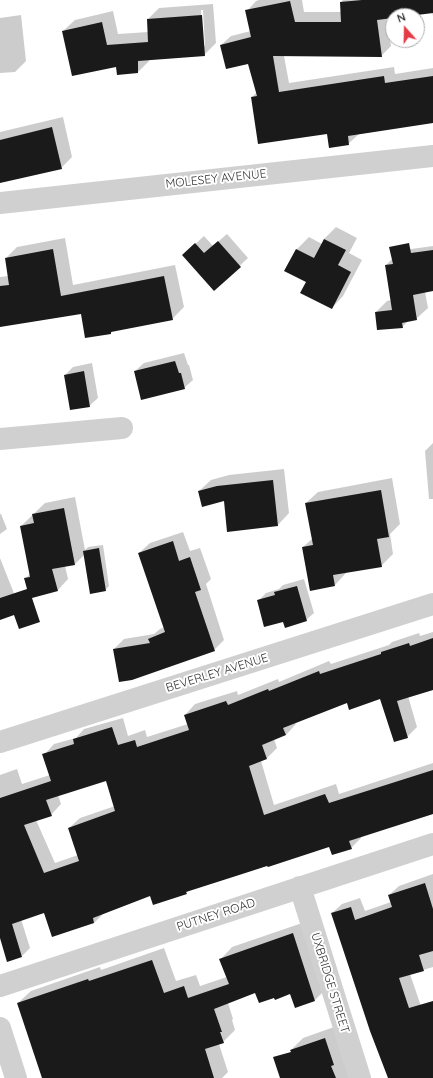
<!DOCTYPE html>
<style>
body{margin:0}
#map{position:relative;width:433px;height:1078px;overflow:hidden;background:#fff;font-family:Quicksand,sans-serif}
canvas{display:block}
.north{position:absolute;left:385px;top:8px;width:40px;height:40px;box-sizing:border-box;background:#fff;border:1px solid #adadad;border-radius:50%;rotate:340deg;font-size:11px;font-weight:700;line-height:16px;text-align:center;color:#333}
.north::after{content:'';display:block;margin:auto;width:14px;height:18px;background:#e63946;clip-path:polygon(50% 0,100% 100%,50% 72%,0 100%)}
</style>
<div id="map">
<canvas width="433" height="1078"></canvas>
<div class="north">N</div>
</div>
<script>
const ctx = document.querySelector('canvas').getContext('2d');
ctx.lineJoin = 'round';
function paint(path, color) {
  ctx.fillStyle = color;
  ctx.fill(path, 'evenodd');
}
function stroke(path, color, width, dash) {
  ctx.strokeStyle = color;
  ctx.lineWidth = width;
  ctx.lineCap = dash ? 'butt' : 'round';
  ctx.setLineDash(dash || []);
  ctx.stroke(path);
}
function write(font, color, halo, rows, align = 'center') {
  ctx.font = font + ' Quicksand,sans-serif';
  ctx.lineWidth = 4;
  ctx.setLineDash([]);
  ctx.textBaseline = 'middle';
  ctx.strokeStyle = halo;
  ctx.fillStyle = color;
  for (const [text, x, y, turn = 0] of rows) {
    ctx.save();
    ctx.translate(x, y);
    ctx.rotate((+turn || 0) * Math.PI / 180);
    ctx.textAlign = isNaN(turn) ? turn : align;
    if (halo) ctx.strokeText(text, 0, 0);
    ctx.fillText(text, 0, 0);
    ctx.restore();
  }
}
paint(new Path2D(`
 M259 0H302L304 12H341V2L343 0H433V16L432 12 393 16V17L387 18 391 46 381 56H284L289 83 394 67 395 74 433 68V122L359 134 348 144 328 133 252 97 257 92 249 63 221 45 231 36 251 31 247 11 256 1Z
 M213 4 216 43 204 55 149 59V61L138 72 117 65 63 31 75 20 113 11 118 34 148 32V19L159 8ZM201 10H203L205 46H203Z
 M21 15 26 61 15 72 0 73V18Z
 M63 117 72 157 61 168 0 180V132Z
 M336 227 357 238 349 253 362 260 343 296 332 308 308 281 286 270 297 249 309 237 322 244 324 239Z
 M227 234 248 258 214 290 192 247 204 236 213 246Z
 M65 238 73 285 175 265 184 307 172 319 113 331 111 333 82 313 0 326V277L9 276 6 258 17 247Z
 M433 246V290L425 292 428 308 416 319 408 321 402 327 376 312 387 301 392 300 386 265 397 254 404 250Z
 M184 353 188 365H189L193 380 184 388 135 371 144 363Z
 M92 363 98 398 89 406 65 375 73 367Z
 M433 443V499H429L425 451Z
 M284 469 289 513 278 525 225 500 199 491 211 480 229 475Z
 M392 478 400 524 390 534 393 554 381 566 346 572V573L335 585 303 547 313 538 306 503 318 492Z
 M75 497 85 550 88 547 103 545 109 586 105 590 84 555 75 564 65 566 68 579 57 591 26 578 31 573 21 526 45 503Z
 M0 514H1L7 529 0 534Z
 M183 532 190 551 200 548 211 579 206 584 224 640 214 650 114 649 124 639 154 634 160 629 165 627 139 553 150 543Z
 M0 558 19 606 0 619Z
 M304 579 314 613 306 620H284L259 600 266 593 279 589 283 585Z
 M433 632V690L408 696 417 727 407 737 381 698 347 701 295 723 296 724 286 735 274 739 277 748 267 758 261 761 274 805 336 784 339 794 433 763V814L361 836V838L351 848 330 846 189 890 186 893 151 895 104 913 94 923 52 936 44 912 21 919 30 948 22 956 0 935V775L17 769 22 784 50 775 44 755 54 744 76 738 84 729 123 718 128 736 145 730 147 737 188 724 185 715 195 704 237 691 238 695 278 679 279 682 329 661 331 664 389 645 392 642 419 633 420 636ZM106 780 115 806 80 818 69 828 78 855 55 863 36 820 51 815 61 804 58 795Z
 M433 874V967L410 974 423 1012 433 1056V1078H389L332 913 342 904 360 898 365 911 391 902 389 895 399 886Z
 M305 922 327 988 315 1000 291 993 256 992 228 1003 233 1019 232 1020 235 1030 223 1042 219 1044 228 1072 222 1078H43L18 1003 31 991 100 967 101 970 164 948 176 981 196 975 200 986 227 977 220 960 232 947Z
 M337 1026 353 1078H306L291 1050 303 1038Z`), '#0003');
paint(new Path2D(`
 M362 0H433V13L409 16H393V18L377 20 382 57 273 56 279 92 384 76 385 83 433 76V123L348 136 349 145 329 148 327 134 258 144 251 97 257 96 248 64 226 69 220 45 251 37 245 10 290 1 295 22H341L340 2Z
 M202 15 205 56 138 61V73L117 75 116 67 72 76 62 31 102 22 107 45 148 42 147 19Z
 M52 127 62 169 0 183V140Z
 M324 239 346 250 338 265 351 272 332 309 300 293 306 282 284 271 296 249 314 258Z
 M218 241 241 267 214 291 182 255 195 243 204 253Z
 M409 243 411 253 433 250V291L413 295 417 320 402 323 403 328 377 330 375 312 392 310 385 265 393 264 389 247Z
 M53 249 61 296 164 276 173 320 111 332V334L85 338 81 314 0 327V286L9 285 5 258Z
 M175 361 179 373H181L185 389 141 400 134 371Z
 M84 371 90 407 70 410 64 375Z
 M273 480 278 526 227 532 224 501 202 507 198 491 217 486Z
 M381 490 389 537 377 539 382 567 333 575 335 586 310 591 302 547 313 545 305 503Z
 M64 508 75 565 52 569 58 591 32 598 40 622 19 629 14 615 0 620V598L27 589 24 578 30 577 20 526 34 523 32 514Z
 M173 541 179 561 190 557 201 590 195 592 215 651 132 680 119 682 113 649 150 643 148 639 165 632 138 553Z
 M99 548 106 591 90 594 83 551Z
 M297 586 307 621 285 628 283 622 264 627 257 600 275 595 274 592Z
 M433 638V690L397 701 408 738 394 742 380 699 349 710 347 703 283 728 286 735 262 745 267 759 249 766 264 815 325 794 329 803 433 770V814L349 841 352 849 332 855 329 847 268 867 267 866 236 876 186 892 187 894 153 905 150 896 93 918 94 923 52 937 44 913 12 924 22 957 7 962 0 938V798L51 781 42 754 74 744 73 739 112 727 118 745 135 740 137 747 189 730 184 715 226 701 228 705 268 689 269 691 319 671 320 674 381 654V652L409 643 410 646ZM106 781 115 811 68 828 79 861 44 873 24 825 52 816 46 800Z
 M425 883 433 909V951L419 955 424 971 399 978 409 1008 433 1001V1078H388L370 1031 331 913 351 907 355 920 392 907 388 895Z
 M293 933 315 1001 295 1008 290 994 275 1000 274 998 259 1003 255 993 214 1009 222 1032H220L224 1043 205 1049 214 1078H42L17 1003 88 979 89 981 152 960 164 993 184 986 188 998 229 984 219 959Z
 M325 1038 334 1065 331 1066 336 1078H280L273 1057 291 1052 290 1050Z`), '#1a1a1a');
stroke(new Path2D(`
 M0 203 433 156
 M0 439 122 428
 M0 742 433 604
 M300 887 360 1078
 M0 986 433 844
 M0 1028 16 1078`), '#d0d0d0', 22);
write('12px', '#333', '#fff', [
 ["MOLESEY AVENUE",216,179,-6],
 ["BEVERLEY AVENUE",217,673,-17],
 ["PUTNEY ROAD",216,915,-18],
 ["UXBRIDGE STREET",330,983,73]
]);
</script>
